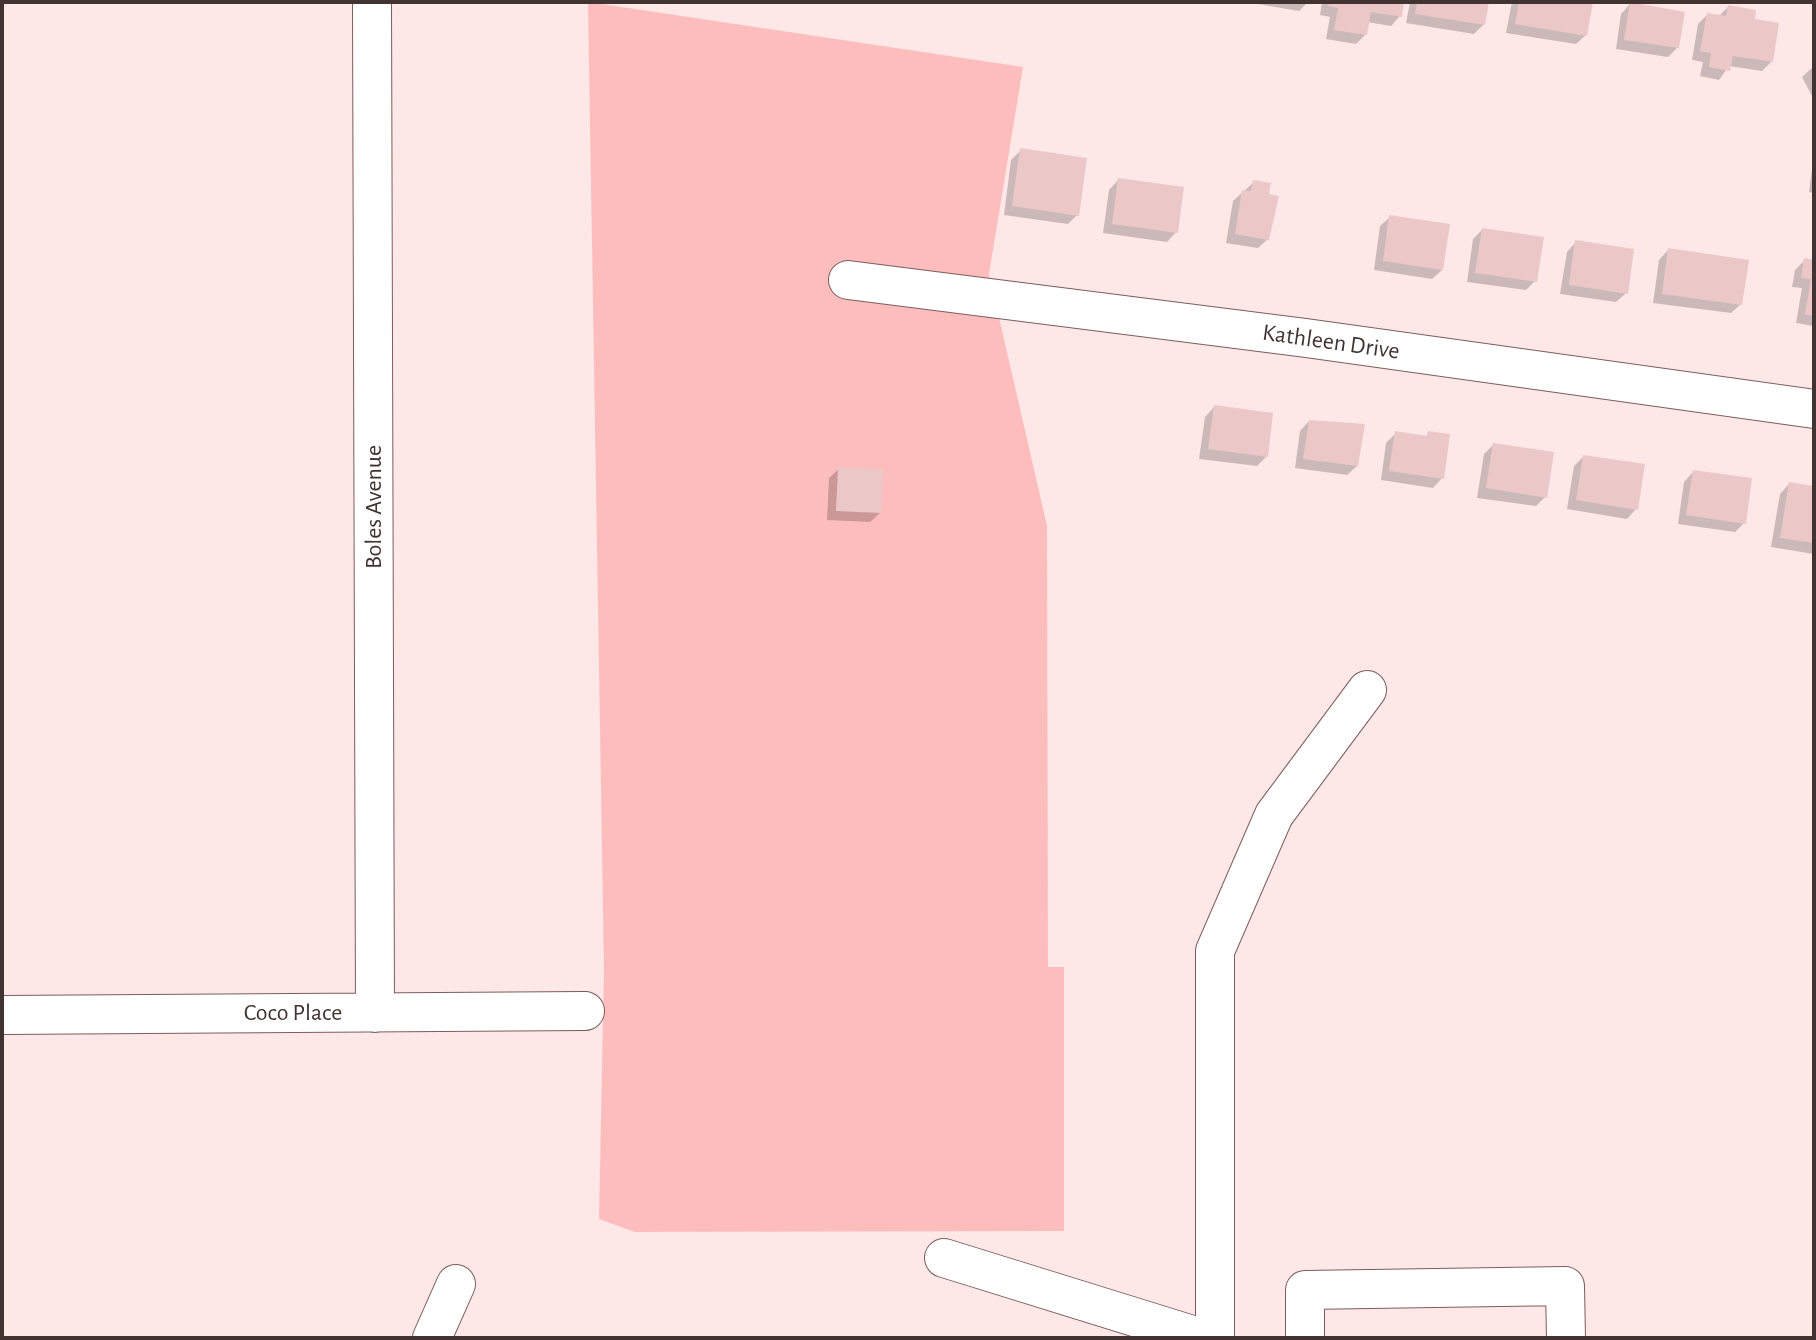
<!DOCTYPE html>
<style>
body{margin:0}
#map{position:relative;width:1816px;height:1340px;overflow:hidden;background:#fee7e7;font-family:"Alegreya Sans",sans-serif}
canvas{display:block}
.frame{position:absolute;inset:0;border:4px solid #413332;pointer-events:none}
</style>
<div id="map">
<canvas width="1816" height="1340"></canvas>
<div class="frame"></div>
</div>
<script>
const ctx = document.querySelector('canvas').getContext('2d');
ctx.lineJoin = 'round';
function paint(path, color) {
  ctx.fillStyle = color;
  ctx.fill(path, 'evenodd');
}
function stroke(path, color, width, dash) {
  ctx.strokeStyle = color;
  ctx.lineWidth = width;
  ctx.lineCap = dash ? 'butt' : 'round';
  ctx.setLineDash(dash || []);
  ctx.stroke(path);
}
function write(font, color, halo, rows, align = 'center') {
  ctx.font = font + ' "Alegreya Sans",sans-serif';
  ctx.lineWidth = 5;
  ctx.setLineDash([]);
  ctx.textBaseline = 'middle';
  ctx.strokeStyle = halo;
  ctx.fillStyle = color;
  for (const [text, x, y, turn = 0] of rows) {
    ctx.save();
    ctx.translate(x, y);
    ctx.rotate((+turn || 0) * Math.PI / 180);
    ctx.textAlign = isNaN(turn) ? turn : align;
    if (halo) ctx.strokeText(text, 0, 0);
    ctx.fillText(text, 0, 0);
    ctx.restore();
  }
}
paint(new Path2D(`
 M588 2 1023 67 989 274 1047 526 1048 967H1064V1231L635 1232 599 1219 604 969Z`), '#febdbd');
paint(new Path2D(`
 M1246 2H1308L1299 11Z
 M1322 2H1402L1400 16 1391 26 1367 22 1366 34 1356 44 1326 39 1330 17 1320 15Z
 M1410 2H1487L1484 24 1474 34 1406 23Z
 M1512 2H1591L1586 35 1576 44 1506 33Z
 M1630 4 1678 47 1668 57 1616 49 1621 14Z
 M1728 7 1753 21 1771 62 1762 71 1729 66 1719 80 1700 76 1703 62 1692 60 1698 24 1707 15 1718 17Z
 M1814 66V100L1802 77Z
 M1021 150 1077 215 1068 224 1004 215 1011 160Z
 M1814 154V193L1809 192Z
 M1118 180 1176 232 1167 242 1103 233 1109 190Z
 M1254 182 1267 195 1268 239 1258 248 1226 243 1233 201Z
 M1390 217 1442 270 1432 279 1374 270 1380 226Z
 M1482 230 1535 281 1526 290 1467 282 1473 239Z
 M1576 242 1626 293 1616 302 1560 294 1567 252Z
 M1668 250 1741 304 1731 313 1653 303 1659 260Z
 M1805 260 1814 262V326L1796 323 1802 288 1792 287 1795 270Z
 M1214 407 1266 457 1257 466 1199 459 1205 417Z
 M1309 421 1357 466 1347 475 1295 468 1300 431Z
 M1396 433 1424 438 1429 433 1442 478 1433 488 1381 480 1386 443Z
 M1493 445 1545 497 1536 506 1477 498 1484 454Z
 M1584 456 1636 509 1627 519 1567 509 1574 466Z
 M839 469 880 513 870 522 827 520 829 478Z
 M1693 472 1744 523 1735 532 1678 524 1684 482Z
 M1789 484 1814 488V554L1771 547 1780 494Z`), '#0003');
paint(new Path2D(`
 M1329 2H1404L1402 17 1371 12 1367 35 1334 30 1338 8 1328 6Z
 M1417 2H1489L1485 25 1415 14Z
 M1519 2H1593L1587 36 1515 24Z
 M1630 2 1685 12 1679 48 1624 40Z
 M1728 5 1756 10 1755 19 1779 23 1773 62 1733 56 1730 71 1709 67 1711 53 1700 51 1707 13 1726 16Z
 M1020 148 1087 158 1079 216 1012 206Z
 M1118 178 1184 187 1178 233 1112 224Z
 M1253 180 1271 183 1269 194 1279 196 1269 240 1235 234 1242 190 1251 191Z
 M1389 215 1450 224 1443 270 1383 261Z
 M1482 228 1544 237 1537 282 1475 273Z
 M1575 240 1634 249 1628 294 1569 285Z
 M1668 248 1749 260 1742 305 1662 294Z
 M1804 258 1814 260V316L1805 314 1811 279 1801 278Z
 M1214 405 1273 413 1268 457 1208 449Z
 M1309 420 1365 424 1358 466 1303 459Z
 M1395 431 1427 436 1428 431 1450 434 1444 479 1389 471Z
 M1493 443 1554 452 1547 498 1486 488Z
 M1583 455 1645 464 1638 510 1576 500Z
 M838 467 883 469 881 513 836 511Z
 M1693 470 1752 478 1746 524 1686 515Z
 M1789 482 1814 486V543L1780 538Z`), '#ecc7c7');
const minor = new Path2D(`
 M372 2 375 1013
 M848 280 1306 338 1814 409
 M2 1015 585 1011
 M944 1258 1202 1338
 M432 1338 456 1284
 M1215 1338V951L1274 815 1367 690
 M1305 1338V1290L1565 1286 1566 1338`);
stroke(minor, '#7c5d5d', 40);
stroke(minor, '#fff', 38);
write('24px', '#413332', '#fff', [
 ["Kathleen Drive",1331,342,8],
 ["Boles Avenue",374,507,-90],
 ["Coco Place",293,1013]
]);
</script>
